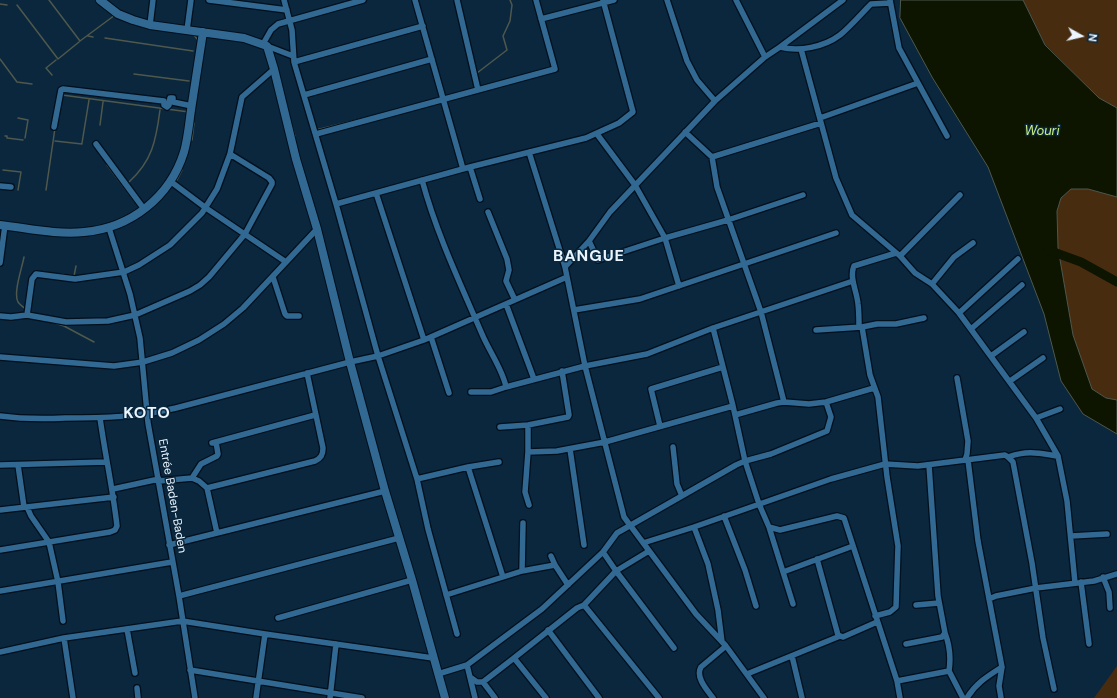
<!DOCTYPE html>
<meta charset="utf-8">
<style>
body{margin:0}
#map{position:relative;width:1117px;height:698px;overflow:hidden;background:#0a273d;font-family:"DM Sans",sans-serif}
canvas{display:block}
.north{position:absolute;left:1061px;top:16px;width:40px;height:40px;-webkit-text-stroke:3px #0a273d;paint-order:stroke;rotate:98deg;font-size:11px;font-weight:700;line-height:16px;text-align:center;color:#eaf5ff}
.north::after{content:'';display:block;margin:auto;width:14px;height:18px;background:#eaf5ff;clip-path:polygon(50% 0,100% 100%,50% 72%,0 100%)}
</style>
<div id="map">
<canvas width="1117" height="698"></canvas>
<div class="north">N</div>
</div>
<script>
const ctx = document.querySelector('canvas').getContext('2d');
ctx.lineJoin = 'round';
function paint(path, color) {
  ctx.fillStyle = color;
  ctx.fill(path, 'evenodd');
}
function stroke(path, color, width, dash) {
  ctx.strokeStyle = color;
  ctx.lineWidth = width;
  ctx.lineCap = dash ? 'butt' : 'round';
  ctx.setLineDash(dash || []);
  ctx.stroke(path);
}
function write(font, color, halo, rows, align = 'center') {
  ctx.font = font + ' "DM Sans",sans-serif';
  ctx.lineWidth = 3;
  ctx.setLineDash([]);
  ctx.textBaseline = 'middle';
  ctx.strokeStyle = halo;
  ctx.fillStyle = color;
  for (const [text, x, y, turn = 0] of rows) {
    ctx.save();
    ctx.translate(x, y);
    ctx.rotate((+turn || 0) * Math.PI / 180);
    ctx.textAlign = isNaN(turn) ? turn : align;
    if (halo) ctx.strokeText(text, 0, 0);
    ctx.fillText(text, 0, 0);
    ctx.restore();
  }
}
paint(new Path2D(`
 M1023 0H1117V108L1099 98 1045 44Z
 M1071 189H1088L1117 197V400L1106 398 1092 389 1073 335 1058 248 1057 211 1061 198Z
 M1117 666V698H1094Z`), '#482c10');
const water = new Path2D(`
 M901 0H1023L1045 45 1099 98 1117 108V197L1088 189H1071L1061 198 1057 211 1058 248 1073 335 1092 389 1106 398 1117 400V434L1083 414 1061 381 1044 314 988 167 932 77 900 18Z`);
paint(water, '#0d1400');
stroke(water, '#4f584c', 1);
stroke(new Path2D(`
 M49 0 80 41 115 15
 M0 4 7 5
 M17 5 58 59 79 42
 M193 34 198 40
 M88 36 93 37
 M105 38 193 51
 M0 59 17 82 32 84
 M477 73 507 50 503 36 510 21 512 5 510 0
 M134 74 189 81
 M52 75 46 68 56 60
 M62 95 189 112
 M18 118 28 120 25 138
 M100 125 103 102
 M292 126 295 136
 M316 130 369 117
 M5 136H7V138L23 140
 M192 140 194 123
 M55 141 82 144
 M82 143 89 100
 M107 165 138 206
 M3 170 21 172 18 190
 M177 180 182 170
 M129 182C152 161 156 141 160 110
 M46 190 55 128
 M24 257C22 268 13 293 18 302 20 305 23 307 26 309
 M61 274 74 276 76 266
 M48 321 64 326 94 342`), '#4f584c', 1.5);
stroke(new Path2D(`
 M1048 250 1081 262 1117 282`), '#0d1400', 9);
const street = new Path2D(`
 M209 0 287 10
 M284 0 292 30 294 62 336 204 378 356 417 479 428 529 457 634
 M415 0 463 169
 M457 0 478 90
 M667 0 687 61 697 80 715 101
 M736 0 765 57
 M890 0 899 48 947 136
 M541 19 614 0
 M150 25 153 0
 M187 30 191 0
 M263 44 271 30 278 24 363 0
 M267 46 293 56
 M780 47 843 0
 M801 49 836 178 852 215 900 256 915 273 932 284 959 313 1018 259
 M294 62 423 26
 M304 95 432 59
 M820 118 918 83
 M54 127 61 90 63 89 164 101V105L167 107 169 105 170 98H173V102L192 106
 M685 132 712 157 717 187 761 312 784 402
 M316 134 555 69 536 0
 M597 134 635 185 665 238 679 286
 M96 144 144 209
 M529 152 565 267 585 366 624 517 696 614 726 646 764 698
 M712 157 821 123
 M470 167 480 199
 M422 180C437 235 460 283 482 334 489 351 503 370 506 387L585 366 647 354 713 328 853 281
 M170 181 206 208 286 262
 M0 186 11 187
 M376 193 424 340
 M336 204 470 167 586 138 619 123 633 112 603 0
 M488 212 507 259 509 270 506 281 515 300
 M109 228 130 294 140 338 148 423 179 596 195 698
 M589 241 598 260 665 238 728 220 803 195
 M900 256 960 195
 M0 263 5 225
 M565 267 589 241 610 212 715 101 765 57 780 47C799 52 824 47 840 35 851 26 861 14 871 4L890 3
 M273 277 285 314 287 316H299
 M932 284 954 257 973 243
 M506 304 534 379
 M574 310 640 299 836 233
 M959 313 1036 418 1058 456
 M27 315 32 279 36 274 75 279 124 272 139 265 170 245 202 213 217 189 230 154 242 97 274 69
 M0 316 11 317 27 315 66 322 108 321 135 315 190 291 200 285 209 277 245 234 272 184V182L269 178 230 154
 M859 327C859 319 859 312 858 304 857 292 849 277 854 266L896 253
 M862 327 870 375 878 397 887 477 898 546 896 607 890 612 875 616
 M713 328 733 406 745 461 771 454 827 431 831 417 826 402
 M971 329 1022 285
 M816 330 862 327 877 324H896L924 318
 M431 337 449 393
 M991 356 1024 332
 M0 357 114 366 143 362 172 353 199 340 224 324 243 308 317 229
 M957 378 968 441 967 454 965 460
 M1010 381 1043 358
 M471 392H491L506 387
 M735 415 777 403 784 402 809 404 826 402 874 388
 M0 416C22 419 43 419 65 418 103 418 139 417 176 408L350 362 378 356 424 340 567 277
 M1036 418 1060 409
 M528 425V452L525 492 529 505
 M660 426 651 389 723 367
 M500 427 528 425 568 417 569 415 562 371
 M212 443 315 415
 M673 447 677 484 682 496
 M570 449 584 545
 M528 452 557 451 605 442 733 406
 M1008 457C1028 450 1038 453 1058 456L1067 501 1075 583
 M968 460 978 541 1002 667 999 686 1001 698
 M0 465 106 462
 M18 465 24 507
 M468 467 503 577
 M192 478 201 464 217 456 218 454 216 442
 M417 479 468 467 499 462
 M159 481 192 478 199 481 207 488 217 533
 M207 488 315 461C321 458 323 455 323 448L307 373
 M113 489 159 479
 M27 507 31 516 49 542 58 582 63 621
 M0 510 114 497
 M724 516 745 570 756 606
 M694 527 708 564 718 610 722 642
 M769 527 780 530 837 516 844 518 897 681 900 698
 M1071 536 1107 534
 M643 543 694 527 831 479 885 464 918 466 1005 455 1008 457 1013 462 1032 563 1043 638 1054 689
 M169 545 385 491
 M0 550 110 532 115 530 117 526C113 490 105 454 100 418
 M551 556 555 565 568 585
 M817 559 838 635 843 637 877 622
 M522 571 523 523
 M783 572 853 546
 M1103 577 1109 592 1110 608
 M1081 582 1089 644
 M0 591 172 562
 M446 595 522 571 555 565
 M179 596 399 538
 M989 599 996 596 1036 588 1094 581 1117 574
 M584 605 659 698
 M916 605 939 603
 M278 618 412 580
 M127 629 135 673
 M548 630 599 698
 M945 633C950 646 951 658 949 671
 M64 638 73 698
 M906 644 942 637 945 633 938 596 929 465
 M674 648 616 571 603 552 617 533 736 465 745 461 759 504 769 527 793 604
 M0 652 64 638 182 621 265 634 433 658
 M792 656 802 698
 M514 658 577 608 584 605 616 571 649 551
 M467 665 475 698
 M190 670 362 698
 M438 674 467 665 542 609 603 552
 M747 674 840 636
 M470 677 477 682H483L514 658 546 698
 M897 681 949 671 963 698
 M483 682 495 698
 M137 688 138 698
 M256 698 265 634
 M330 698 336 644
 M713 698C707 690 695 677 701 667L726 646
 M967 698C976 683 988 676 1002 667`);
const secondary = new Path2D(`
 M100 0 118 14 133 20 150 25 244 38 267 46 274 69 296 159 317 229 350 362 385 491 412 580 445 698
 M0 225C27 228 57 235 84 232 131 228 170 197 184 152 188 138 189 124 191 110 195 84 199 58 203 32`);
stroke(street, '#020f1c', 8);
stroke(secondary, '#020f1c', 10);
stroke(street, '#326992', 5.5);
stroke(secondary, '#326992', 8);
write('12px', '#eaf5ff', '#0a273d', [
 ["Entrée Baden-Baden",172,496,80]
]);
write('italic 13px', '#ccef81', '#0a273d', [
 ["Wouri",1042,132]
]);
ctx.letterSpacing = '1px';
write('bold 16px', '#eaf5ff', '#0a273d', [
 ["BANGUE",589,257],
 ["KOTO",147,414]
]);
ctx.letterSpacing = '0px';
</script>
